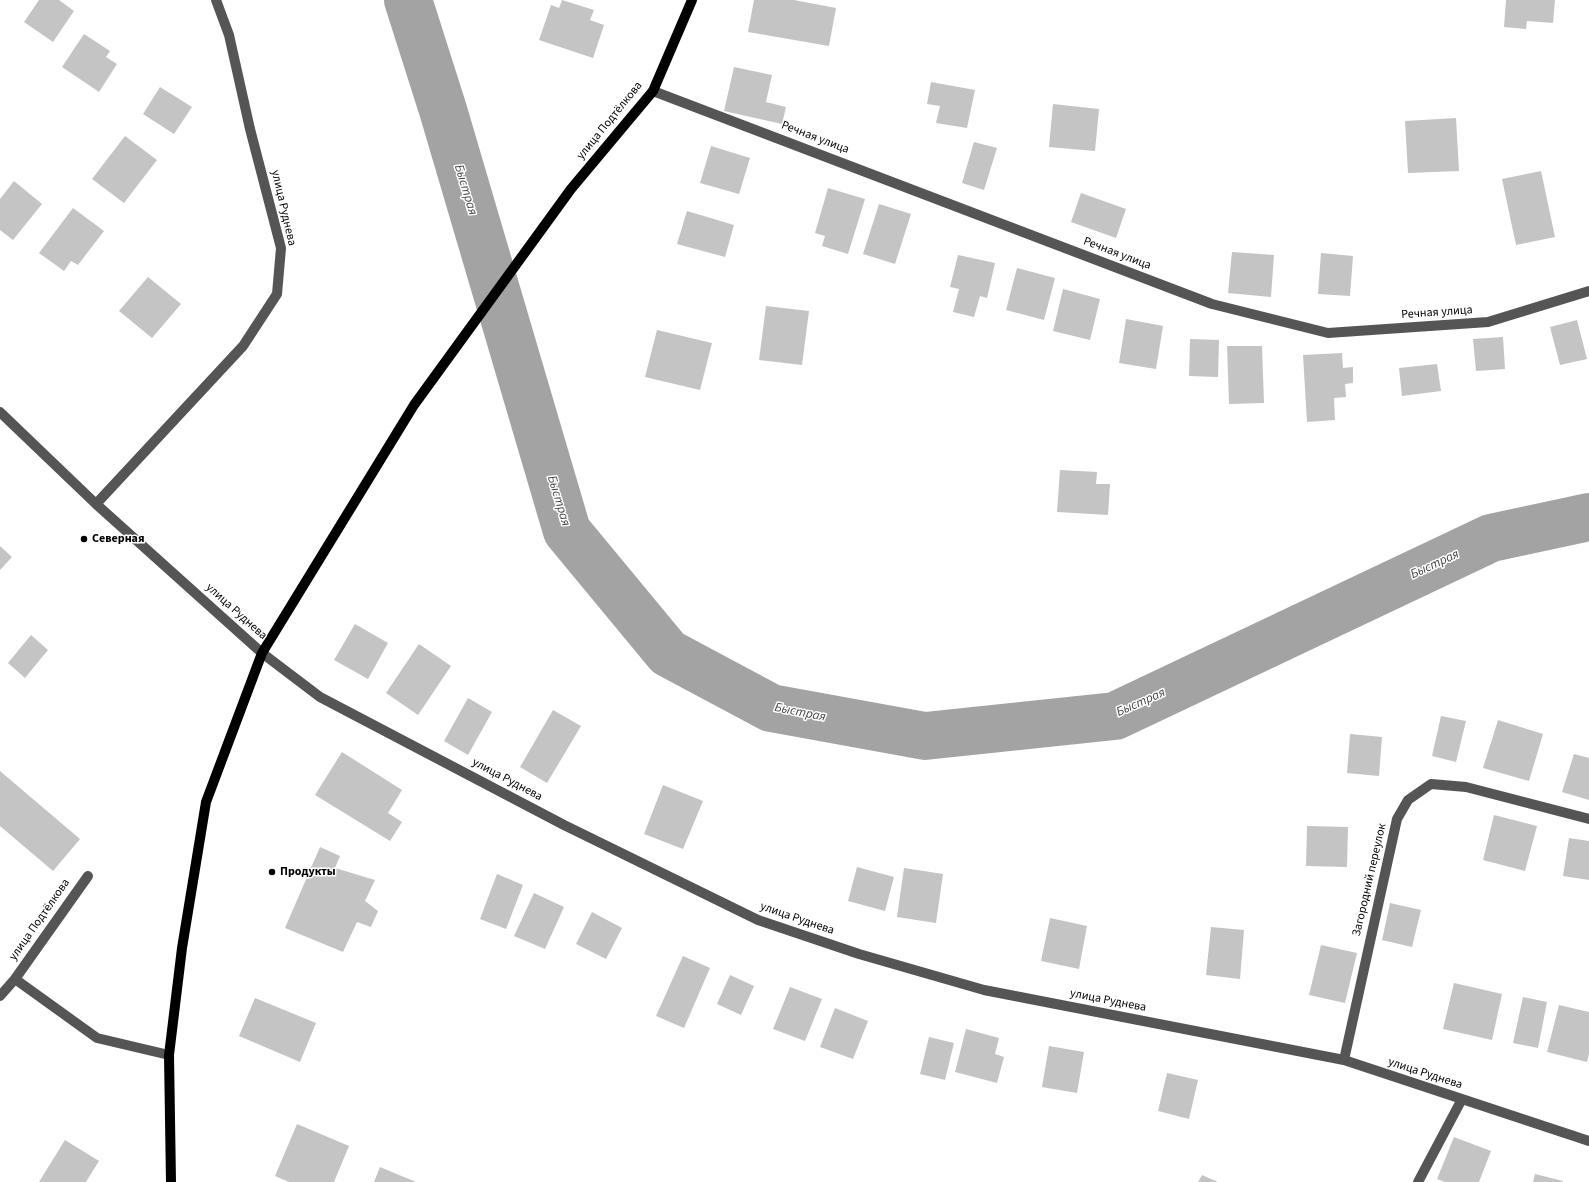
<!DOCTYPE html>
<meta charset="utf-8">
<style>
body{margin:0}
canvas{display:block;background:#fff}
</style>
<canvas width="1589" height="1182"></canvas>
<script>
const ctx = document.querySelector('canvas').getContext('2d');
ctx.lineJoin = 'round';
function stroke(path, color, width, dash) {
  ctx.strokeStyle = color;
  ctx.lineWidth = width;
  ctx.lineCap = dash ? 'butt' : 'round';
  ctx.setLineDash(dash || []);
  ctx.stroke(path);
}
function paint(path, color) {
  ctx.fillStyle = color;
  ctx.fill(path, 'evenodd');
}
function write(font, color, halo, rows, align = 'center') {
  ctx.font = font + ' "Source Sans 3",sans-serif';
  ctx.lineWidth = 3;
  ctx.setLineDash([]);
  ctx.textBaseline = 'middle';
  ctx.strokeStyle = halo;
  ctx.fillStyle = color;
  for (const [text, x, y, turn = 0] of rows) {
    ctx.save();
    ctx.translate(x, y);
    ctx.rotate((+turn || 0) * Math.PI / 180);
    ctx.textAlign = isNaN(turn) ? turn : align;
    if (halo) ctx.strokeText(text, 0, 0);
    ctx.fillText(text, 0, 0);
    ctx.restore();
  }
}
stroke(new Path2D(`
 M408 0 443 110 567 531 668 653 771 708 925 736 1115 716 1491 538 1589 517`), '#a3a3a3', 48);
paint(new Path2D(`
 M39 0H59L74 11 53 42 24 22Z
 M562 0 594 10 590 20 604 25 593 58 539 40 551 5 559 8Z
 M754 0H794L836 8 829 46 748 32Z
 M1506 0H1555L1553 23 1527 21 1526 29 1504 27Z
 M84 34 110 51 106 57 117 64 99 92 62 67Z
 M734 67 772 75 766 102 786 107 782 124 724 111Z
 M931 82 975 90 967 128 936 123 940 106 927 104Z
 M160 87 192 107 174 134 143 114Z
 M1053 104 1099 109 1095 151 1049 147Z
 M1456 118 1459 171 1408 173 1405 121Z
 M125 136 157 160 124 203 92 179Z
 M974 142 997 148 984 190 962 183Z
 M711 146 750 158 739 194 700 183Z
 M1541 171 1555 237 1516 245 1502 179Z
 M14 181 42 204 13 240 0 230V199Z
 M828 188 865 199 848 254 822 246 825 236 815 233Z
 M1081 193 1126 209 1116 238 1071 222Z
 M879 204 911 214 895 264 863 254Z
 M73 208 104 231 78 265 71 261 64 271 39 253Z
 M687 211 734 225 725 257 677 244Z
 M1232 252 1274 255 1271 297 1228 293Z
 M1321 253 1353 256 1350 296 1318 294Z
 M958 255 995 263 987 298 980 296 974 317 953 312 959 289 950 287Z
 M1017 268 1055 278 1044 320 1006 310Z
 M148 277 181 304 152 338 119 311Z
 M1063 289 1100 299 1090 340 1053 331Z
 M766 306 809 311 802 365 759 360Z
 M1126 319 1163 326 1156 369 1119 363Z
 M1577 320 1587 359 1560 365 1550 327Z
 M657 330 712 343 700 390 645 377Z
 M1503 337 1505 369 1476 371 1473 339Z
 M1190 339 1219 340 1218 377 1189 376Z
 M1227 346H1262L1264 403 1229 404Z
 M1342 353 1343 368 1353 367V383L1345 384 1346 397 1334 398 1335 420 1307 422 1303 355Z
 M1437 364 1441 391 1402 396 1399 368Z
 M1060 470 1097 472 1096 484H1110L1108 515 1057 512Z
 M0 546 12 557 0 570Z
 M355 624 388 643 368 679 334 660Z
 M31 635 48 650 25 678 8 663Z
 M419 644 451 666 418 715 386 693Z
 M468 698 492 712 468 755 444 741Z
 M553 710 581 726 547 783 520 767Z
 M1441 716 1466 721 1456 762 1432 756Z
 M1498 720 1543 734 1529 781 1483 768Z
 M1350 734 1382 737 1379 776 1347 773Z
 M342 752 402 790 388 813 402 822 390 841 315 795Z
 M1574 754 1589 758V800L1562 792Z
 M0 771 80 839 53 871 0 826Z
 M663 785 703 801 683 849 644 834Z
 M1494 815 1537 826 1525 871 1483 860Z
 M1307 826 1348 827 1347 867 1306 866Z
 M1569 838 1589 841V880L1563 876Z
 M320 847 340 856 335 868 375 880 365 901 378 911 371 927 357 922 343 952 285 928Z
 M857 867 894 877 885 911 848 901Z
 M904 868 943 874 936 923 897 917Z
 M497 874 523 885 506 929 480 919Z
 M534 893 564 907 545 949 514 936Z
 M1390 903 1421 910 1412 947 1382 940Z
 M592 912 622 928 606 959 576 944Z
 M1050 918 1087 926 1079 969 1041 961Z
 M1211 927 1244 930 1240 979 1206 975Z
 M1321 945 1357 953 1345 1003 1309 995Z
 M683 956 710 968 684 1028 656 1016Z
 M730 975 754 986 741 1015 717 1004Z
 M1454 983 1502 994 1492 1040 1443 1029Z
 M790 987 822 999 805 1041 773 1029Z
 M1523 997 1547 1002 1538 1048 1513 1043Z
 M255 998 316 1023 300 1062 239 1036Z
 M1559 1005 1589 1012V1053L1587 1062 1547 1052Z
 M835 1008 868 1021 853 1059 820 1047Z
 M966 1029 999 1038 995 1054 1004 1057 997 1083 955 1072Z
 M929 1037 954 1043 945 1080 920 1074Z
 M1049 1046 1084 1052 1077 1093 1042 1087Z
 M1167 1073 1198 1080 1189 1119 1158 1111Z
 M297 1124 349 1146 334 1182H289L275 1176Z
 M1454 1137 1491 1151 1479 1182H1445L1437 1179Z
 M65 1140 99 1161 86 1182H39Z
 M380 1167 416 1182H374Z
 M1535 1174 1563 1181V1182H1533Z
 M1202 1175 1218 1182H1198Z`), '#c4c4c4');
stroke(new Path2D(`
 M653 91 1212 304 1328 333 1488 322 1589 291
 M0 412 96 504 262 653 320 697 564 825 758 920 859 954 984 990 1344 1060 1589 1141
 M96 504 243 346 277 294 281 248 250 129 229 35 216 0
 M15 979 97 1038 169 1055
 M0 996 15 979 88 876
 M1344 1060 1397 819 1408 800 1431 784 1466 787 1589 819
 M1418 1182 1462 1099`), '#555', 10);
stroke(new Path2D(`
 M171 1182 169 1055 182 948 206 802 262 653 414 405 571 189 653 91 692 0`), '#000', 10);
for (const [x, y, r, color] of [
 [84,539,4,"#000"],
 [272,872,4,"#000"]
]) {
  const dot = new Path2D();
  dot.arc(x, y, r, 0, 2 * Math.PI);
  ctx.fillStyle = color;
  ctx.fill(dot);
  stroke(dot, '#fff', 1.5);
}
write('12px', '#000', '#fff', [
 ["улица Подтёлкова",610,121,-51],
 ["Речная улица",815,138,21],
 ["улица Руднева",283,208,77],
 ["Речная улица",1117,254,21],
 ["Речная улица",1437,313,-4],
 ["улица Руднева",236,612,42],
 ["улица Руднева",507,780,28],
 ["Загородний переулок",1370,880,-77],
 ["улица Руднева",797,919,19],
 ["улица Подтёлкова",40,920,-55],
 ["улица Руднева",1108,1001,11],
 ["улица Руднева",1425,1074,18]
]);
write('bold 12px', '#000', '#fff', [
 ["Северная",92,539],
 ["Продукты",280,872]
], 'left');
write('italic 13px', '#444', '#fff', [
 ["Быстрая",465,190,73],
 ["Быстрая",558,501,73],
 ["Быстрая",1435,565,-25],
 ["Быстрая",1141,703,-24],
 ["Быстрая",800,713,11]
]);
</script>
